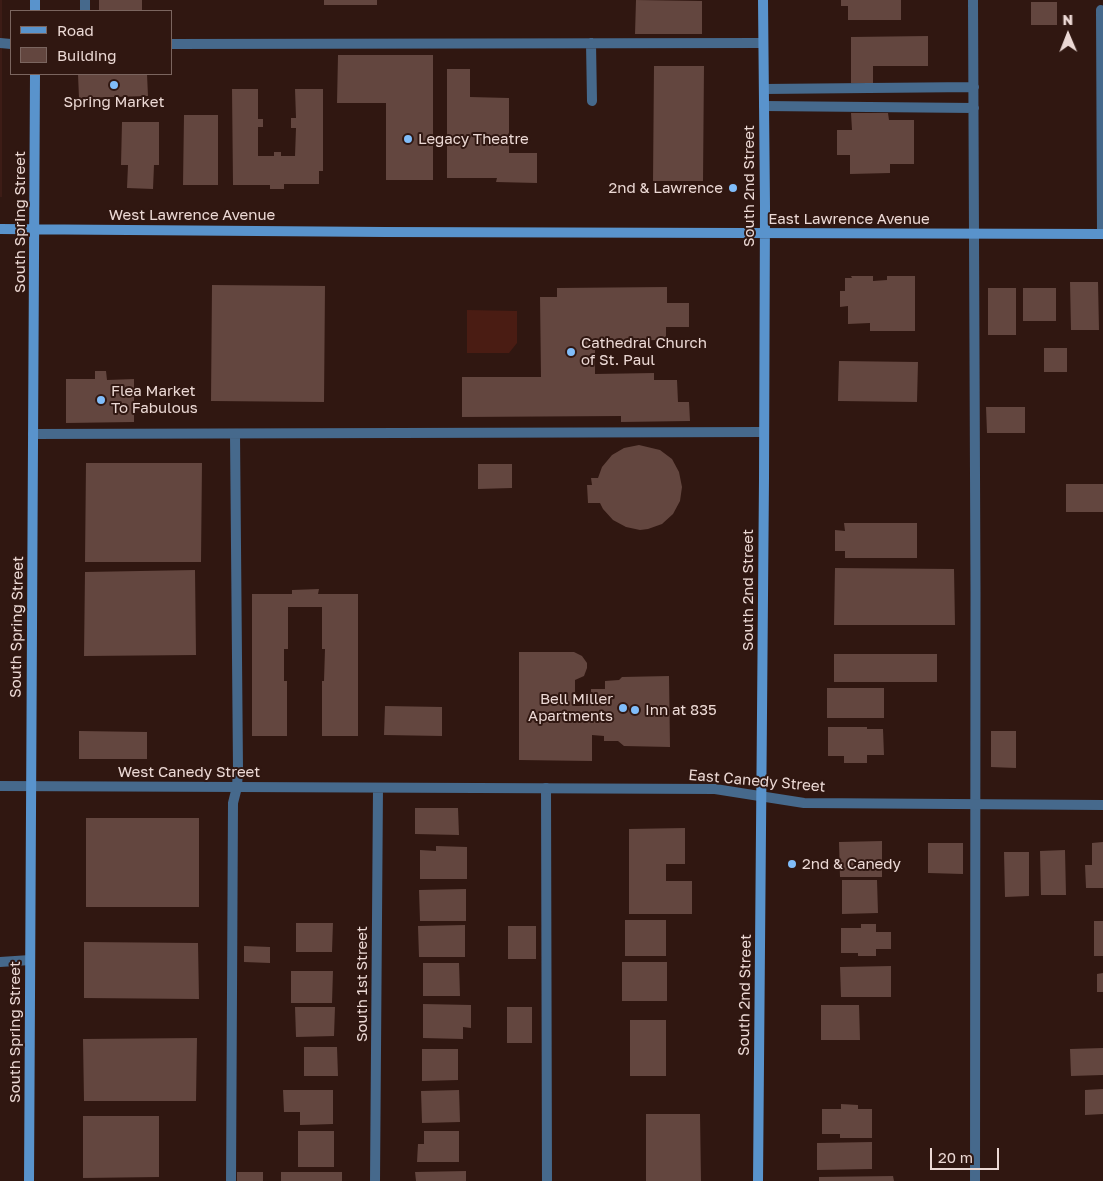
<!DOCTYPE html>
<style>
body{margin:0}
#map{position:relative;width:1103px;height:1181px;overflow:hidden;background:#301711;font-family:"Golos Text",sans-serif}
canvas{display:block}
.legend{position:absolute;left:10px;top:10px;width:162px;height:65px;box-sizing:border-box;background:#301711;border:1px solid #7b655f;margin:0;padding:6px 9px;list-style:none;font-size:15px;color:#ecd9d5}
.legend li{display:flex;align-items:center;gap:10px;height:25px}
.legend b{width:25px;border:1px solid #7b655f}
.north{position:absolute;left:1043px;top:10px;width:50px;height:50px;-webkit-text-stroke:4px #301711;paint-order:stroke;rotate:359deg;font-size:14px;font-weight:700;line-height:20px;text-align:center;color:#ecd9d5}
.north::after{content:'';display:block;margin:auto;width:18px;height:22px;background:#ecd9d5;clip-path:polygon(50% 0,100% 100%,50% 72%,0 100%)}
.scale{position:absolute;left:930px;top:1148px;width:69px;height:22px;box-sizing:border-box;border:2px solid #ecd9d5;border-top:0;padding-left:6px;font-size:15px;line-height:18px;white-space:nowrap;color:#ecd9d5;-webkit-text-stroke:4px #301711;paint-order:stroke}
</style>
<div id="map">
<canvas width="1103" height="1181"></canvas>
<ul class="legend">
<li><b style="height:6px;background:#5993cc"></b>Road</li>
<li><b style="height:14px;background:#63463f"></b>Building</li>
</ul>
<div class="north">N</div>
<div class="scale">20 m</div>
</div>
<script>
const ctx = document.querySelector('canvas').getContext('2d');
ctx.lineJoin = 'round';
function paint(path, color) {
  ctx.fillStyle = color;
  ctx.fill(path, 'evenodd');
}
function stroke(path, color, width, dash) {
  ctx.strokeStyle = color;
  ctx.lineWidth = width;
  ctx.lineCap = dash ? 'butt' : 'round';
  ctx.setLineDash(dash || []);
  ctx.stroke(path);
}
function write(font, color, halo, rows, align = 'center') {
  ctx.font = font + ' "Golos Text",sans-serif';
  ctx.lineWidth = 4;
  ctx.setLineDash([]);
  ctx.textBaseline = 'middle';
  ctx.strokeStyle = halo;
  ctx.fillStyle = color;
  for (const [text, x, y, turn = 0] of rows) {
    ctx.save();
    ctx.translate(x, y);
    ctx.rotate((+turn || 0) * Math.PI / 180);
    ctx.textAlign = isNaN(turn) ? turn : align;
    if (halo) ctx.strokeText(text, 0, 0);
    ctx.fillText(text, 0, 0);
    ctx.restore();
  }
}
paint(new Path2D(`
 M0 0H2V197H0Z`), '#3d1c16');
paint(new Path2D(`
 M467 310 517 311V343L509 353H467Z`), '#4a1c13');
paint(new Path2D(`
 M99 0H142V11H99Z
 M324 0H377V5H324Z
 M636 0 702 1V34H635Z
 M841 0H901V20H848V6H841Z
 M1031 2H1057V25H1031Z
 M928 36V66H873V83H851V37Z
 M338 55H433V180H386V103H337Z
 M654 66H704L703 181H653Z
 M447 69H470V97L509 98V153H537V183L496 182 497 178H447Z
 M78 74H147L148 96 79 98Z
 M232 89H258V119H263V127H258V156H274V152H281V156H295L296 128H291V118H296L295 89H323V171H319V184H284V189H270V185H233Z
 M851 113H888L889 120H914V164H890V173L850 174V155H837V130H852Z
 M184 115H218V185H183Z
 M122 122H159V165H154L153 189 127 188 128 165H121Z
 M851 276H873V281L887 280V276H915V331H870V323L848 324V306L840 307V291H845V278H852Z
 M1070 282H1098L1099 330H1071Z
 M212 285 325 286 324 402 211 401Z
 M667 287V303H689V327H666V340L595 341V374L654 373V380H677L678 402H689L690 421 621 422V416L462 417V377H541L540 297H557V288Z
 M988 288H1016V335H988Z
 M1023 288H1056V321H1023Z
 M1044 348H1067V372H1044Z
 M839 361 918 362 917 402 838 401Z
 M95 371H106L107 380 134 379V422L66 423V379H95Z
 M986 407H1025V433H987Z
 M639 445 660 450 672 459 679 472 682 487 680 501 673 514 662 524 648 529 640 530 626 527 613 520 603 509 600 503H588L587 485H592L591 478H598L602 467 612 455 624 448Z
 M86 463H202L201 562H85Z
 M478 464H512V488L478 489Z
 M1066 484H1103V512H1066Z
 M844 523H917V558H845V551H835V530L845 531Z
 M835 568 954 569 955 625H834Z
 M195 570 196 655 84 656 85 572Z
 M319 589 318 594H358V736H322V681H324L325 649H322V607H288V649H284V681H287V736H252V594H292V590Z
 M519 652H574L582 656 587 663V668L584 676 575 680V706H581V699H591V689H605V681L619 680 622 677 669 676 670 747 624 746 618 741H604V736L592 735V761L519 760Z
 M834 654H937V682H834Z
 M827 688H884V718H827Z
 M385 706 442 707V736L384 735Z
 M828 727H867V729H883L884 755H867V763H844V756H828Z
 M79 731 147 732V759H79Z
 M991 731H1016V768L991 767Z
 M415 808H458L459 835 415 834Z
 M86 818H199V907H86Z
 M685 828V864H666V881H692V914H629V829Z
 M882 841V877H840L839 842Z
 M1103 842V888H1086L1085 865H1092V843Z
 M928 843H963V874L928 873Z
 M436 846 467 847V879H420V850L436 851Z
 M1065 850 1066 895H1041L1040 851Z
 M1004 852H1029V896L1005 897Z
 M842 880H877L878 913 842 914Z
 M466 889V921H420L419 890Z
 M625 920H666V956H625Z
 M1094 921H1103V956H1094Z
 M296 923H333L332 952H296Z
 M861 924H876V932H891V949H876V956H858V953H841V928H861Z
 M465 925V957H419L418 926Z
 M508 926H536V959H508Z
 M84 942 198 943 199 999 84 998Z
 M244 946 270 947V963L244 962Z
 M622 962H667V1001H622Z
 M423 963H459L460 996H423Z
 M891 966V997H841L840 967Z
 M291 971H333L332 1003H291Z
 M1103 973V992H1097V974Z
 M423 1004 471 1005V1028L463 1027V1039L423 1038Z
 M821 1005H859L860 1040H821Z
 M295 1007H335L334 1036 296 1037Z
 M507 1007H532V1043H507Z
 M630 1020H666V1076H630Z
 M197 1038 196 1101H84L83 1039Z
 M304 1047H337L338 1076H304Z
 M1103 1048V1075L1071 1076 1070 1049Z
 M422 1049H458V1080L422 1081Z
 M1103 1089V1114L1085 1115V1090Z
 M283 1090H333V1124L300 1125V1112H284Z
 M459 1090 460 1122 422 1123 421 1091Z
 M841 1104 858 1105V1109H872V1138H840V1134H822V1109H841Z
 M646 1114H700L701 1181H646Z
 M83 1116H159V1177L83 1178Z
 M298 1131H334V1167H298Z
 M424 1131H459V1162H417L418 1144H424Z
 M872 1142V1169L817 1170V1143Z
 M466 1171V1181H416L415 1172Z
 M237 1172H263V1181H237Z
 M281 1172H342V1181H281Z
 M893 1176 894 1181H819V1177Z`), '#63463f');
stroke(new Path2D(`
 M973 0C976 394 976 787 975 1181
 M1101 10 1102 234
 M85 11V0
 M0 43 11 44
 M591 43 592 101
 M171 44 763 43
 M764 89 974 87
 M764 106 974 108
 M33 434 764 432
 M546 788 547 1181
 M0 962 30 960
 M231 1181 233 803 237 787 238 769 235 434`), '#46698c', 10);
stroke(new Path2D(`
 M0 786 715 789 804 803 1103 805
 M375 1181 378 788`), '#46698c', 10);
stroke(new Path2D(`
 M35 0V11
 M0 229 385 232 1103 234
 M29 1181 35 74
 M758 1181 764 479 765 206 763 0`), '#5993cc', 10);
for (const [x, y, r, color] of [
 [114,85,5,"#80bdfa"],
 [408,139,5,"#80bdfa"],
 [733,188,5,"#80bdfa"],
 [571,352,5,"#80bdfa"],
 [101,400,5,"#80bdfa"],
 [623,708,5,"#80bdfa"],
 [635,710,5,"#80bdfa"],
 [792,864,5,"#80bdfa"]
]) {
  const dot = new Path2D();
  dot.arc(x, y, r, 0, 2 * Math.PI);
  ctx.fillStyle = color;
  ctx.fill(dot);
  stroke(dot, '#301711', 2);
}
write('15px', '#ecd9d5', '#301711', [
 ["Spring Market",114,102,"center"],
 ["Legacy Theatre",418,139],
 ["2nd & Lawrence",723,188,"right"],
 ["Cathedral Church",581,343],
 ["of St. Paul",581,360],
 ["Flea Market",111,391],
 ["To Fabulous",111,408],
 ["Bell Miller",613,699,"right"],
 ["Apartments",613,716,"right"],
 ["Inn at 835",645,710],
 ["2nd & Canedy",802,864]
], 'left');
write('15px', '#ecd9d5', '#301711', [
 ["South 2nd Street",749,186,-90],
 ["West Lawrence Avenue",192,215],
 ["East Lawrence Avenue",849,219],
 ["South Spring Street",20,222,-90],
 ["South 2nd Street",748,590,-90],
 ["South Spring Street",17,627,-89],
 ["West Canedy Street",189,772],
 ["East Canedy Street",757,781,5],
 ["South 1st Street",362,984,-90],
 ["South 2nd Street",745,995,-89],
 ["South Spring Street",15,1032,-90]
]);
</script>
